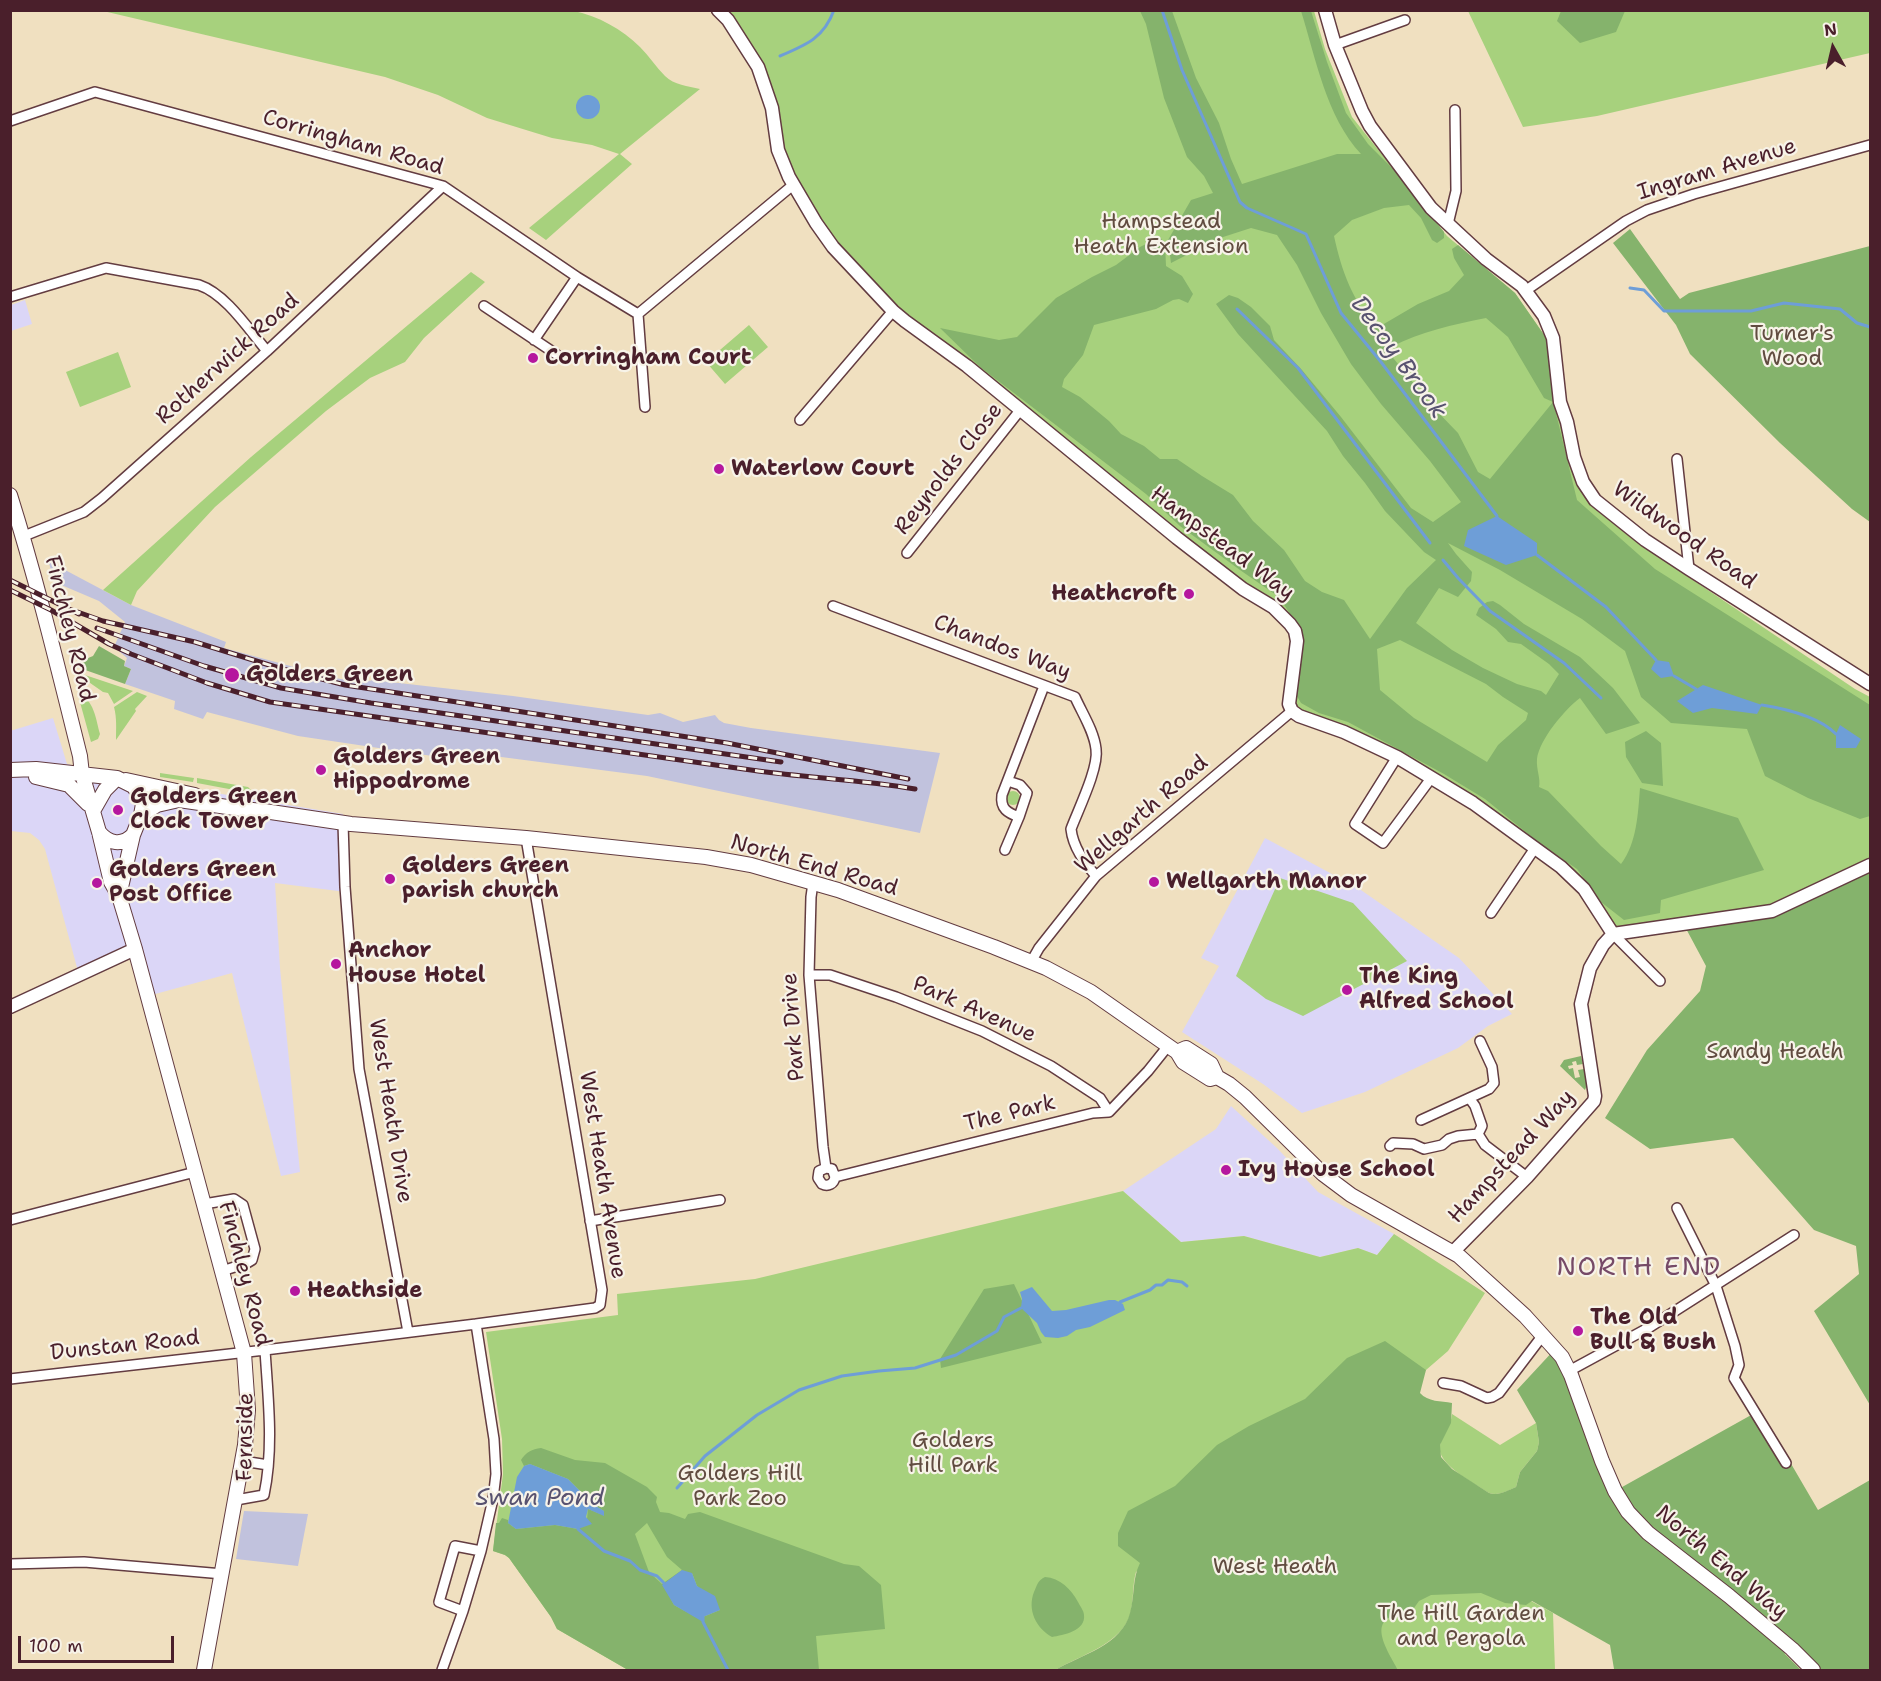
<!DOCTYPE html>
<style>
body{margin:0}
#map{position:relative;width:1881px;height:1681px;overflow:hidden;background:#f0e0c0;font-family:"Shantell Sans",sans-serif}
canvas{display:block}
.frame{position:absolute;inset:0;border:12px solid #4a1f2b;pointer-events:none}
.north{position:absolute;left:1803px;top:18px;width:60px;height:60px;-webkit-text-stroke:4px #f7f3e8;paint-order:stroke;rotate:352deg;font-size:16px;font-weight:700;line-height:24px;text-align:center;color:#4a1f2b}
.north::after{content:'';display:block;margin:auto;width:21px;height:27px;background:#4a1f2b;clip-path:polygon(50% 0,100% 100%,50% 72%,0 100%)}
.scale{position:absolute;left:18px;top:1636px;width:156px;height:27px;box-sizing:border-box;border:3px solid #4a1f2b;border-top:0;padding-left:8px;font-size:18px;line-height:21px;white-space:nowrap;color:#4a1f2b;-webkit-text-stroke:4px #f7f3e8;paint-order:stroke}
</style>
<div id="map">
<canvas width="1881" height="1681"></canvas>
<div class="frame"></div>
<div class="north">N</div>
<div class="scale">100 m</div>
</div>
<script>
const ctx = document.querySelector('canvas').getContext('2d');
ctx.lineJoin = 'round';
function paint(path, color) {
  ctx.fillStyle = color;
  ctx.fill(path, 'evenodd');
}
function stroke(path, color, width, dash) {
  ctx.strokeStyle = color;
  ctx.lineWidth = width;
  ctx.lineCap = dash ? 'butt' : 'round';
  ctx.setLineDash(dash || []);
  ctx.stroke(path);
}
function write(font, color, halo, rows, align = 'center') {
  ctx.font = font + ' "Shantell Sans",sans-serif';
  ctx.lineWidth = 4.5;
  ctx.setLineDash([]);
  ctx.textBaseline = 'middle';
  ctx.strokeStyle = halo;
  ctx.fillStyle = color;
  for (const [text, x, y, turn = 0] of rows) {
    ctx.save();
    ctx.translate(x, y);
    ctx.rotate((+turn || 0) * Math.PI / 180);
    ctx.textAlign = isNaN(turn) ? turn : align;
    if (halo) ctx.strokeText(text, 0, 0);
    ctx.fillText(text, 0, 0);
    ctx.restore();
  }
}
paint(new Path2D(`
 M25 300 32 324 11 331V305Z
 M53 718 67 764 149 782 343 814 346 892 275 883 280 968 300 1172 281 1176 232 973 148 996 135 950 79 975 45 849 39 840 30 833 11 831 10 731Z
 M1265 838 1358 888 1459 958 1512 1014 1488 1026 1458 1048 1365 1092 1302 1113 1263 1084 1182 1032 1219 966 1201 958Z
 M1231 1106 1278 1149 1318 1192 1394 1234 1377 1255 1358 1248 1320 1257 1244 1236 1181 1242 1123 1191 1216 1129Z`), '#dbd6f7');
paint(new Path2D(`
 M49 563H52L131 605 226 642 224 648 305 670 307 673 358 682H365L373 680 513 696 648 715 660 713 683 722 715 715 719 720 724 723 751 728 940 753 920 833 647 776 440 749 439 757 298 736 207 712 203 719 174 709 175 701 125 684 131 669 124 666 127 658 114 647 125 622 99 601 59 584H55Z
 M244 1511 308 1514 298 1566 236 1559Z`), '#c1c2dd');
paint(new Path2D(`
 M103 11H574C598 16 622 29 640 47 649 56 656 67 665 76 674 85 688 86 700 89L620 154 632 164 546 240 529 228 619 154 592 145 552 138 487 118 438 95 385 77Z
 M716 11H1314L1325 49 1352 117 1447 236 1515 293 1549 342 1574 470 1586 499 1684 574 1855 689 1870 697V865L1772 911 1613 934 1584 889 1432 777 1292 711 1294 631 893 311 833 247 793 185 766 87Z
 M1468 11H1870V53L1597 116 1523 127Z
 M471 272 485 282 424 338 405 362 370 378 326 411 215 507 137 591 131 605 103 590 251 457Z
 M749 325 768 347 725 384 706 362Z
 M118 352 131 387 80 407 66 372Z
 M73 671 133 691 114 704 108 693 103 692Z
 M137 692 147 696 135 709 136 711 116 740C116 729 117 718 114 707Z
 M78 695C94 698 96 720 100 734L98 739 91 742Z
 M160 773 194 778 193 782 160 777Z
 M197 778 248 787 251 790 250 793 197 783Z
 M1006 798a7 7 0 1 1 14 0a7 7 0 1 1-14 0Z
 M1280 878 1353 903 1407 961 1303 1016 1266 999 1236 976Z
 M1123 1191 1181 1242 1244 1236 1320 1257 1358 1248 1377 1255 1394 1234 1485 1293 1448 1351 1426 1370 1396 1385 1136 1572C1132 1586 1134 1601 1130 1615 1121 1644 1079 1656 1055 1670H628L557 1629 551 1617 509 1558 505 1555 493 1551 503 1474 502 1439 486 1332 618 1315 617 1294 755 1279Z
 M1452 1414 1500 1445 1536 1423 1539 1442 1537 1451 1520 1472 1516 1487C1507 1491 1499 1496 1489 1493 1476 1484 1435 1464 1440 1445 1443 1433 1451 1426 1452 1414Z
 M1456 1583 1531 1601 1553 1613 1555 1670H1383L1367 1616Z`), '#a7d17d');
paint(new Path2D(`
 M1140 11H1172L1196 78 1219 123 1231 159 1242 184 1337 154H1361C1326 116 1316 59 1301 11H1311L1327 62 1346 113 1368 144 1396 172 1444 232V238L1437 243 1432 240 1421 218 1409 205 1384 208 1352 220 1334 236C1342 272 1352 300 1377 328L1418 304 1449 291 1464 275 1454 258 1452 249 1458 245 1515 293 1549 342 1553 401 1577 500 1655 569 1870 705V816L1860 819 1808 798 1765 776 1747 729 1671 723 1641 697 1625 651 1582 619 1500 570 1448 543 1456 554 1472 572 1471 581 1458 597 1439 588 1416 623 1452 650 1483 668 1517 684 1541 691 1546 695 1559 674 1549 664 1521 644 1508 642 1496 629 1476 615 1479 608 1487 602 1493 601 1500 605 1524 624 1580 657 1613 688 1640 723 1606 734 1580 698C1565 709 1539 740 1537 759 1536 769 1541 779 1539 787L1548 791 1601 846 1621 864C1637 843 1638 813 1640 788L1738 818 1764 870 1661 900 1660 913 1624 920 1601 902 1577 869 1538 842 1485 799 1444 774 1348 722 1319 713 1301 703 1294 691 1298 626 1279 597 1240 570 1180 526 1146 494 980 367 940 328 999 340 1017 337 1056 298 1092 277 1116 265 1140 247 1160 237 1165 244 1166 266 1182 276 1193 294 1188 303 1179 299 1173 300 1156 309 1094 325 1083 355 1064 379 1062 387 1080 397 1109 421 1121 434 1144 446 1160 459H1177L1202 476 1233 495 1253 521 1284 550 1305 581 1322 592 1344 600 1370 639 1407 588 1436 560 1424 552 1385 511 1365 483 1343 456 1327 431 1238 334 1216 304 1229 295 1238 298 1251 307 1270 326 1274 340 1302 370 1341 417 1411 508 1433 522 1461 502 1430 461 1381 404 1351 364 1321 313 1297 265 1277 235 1251 228 1220 238 1171 263 1168 240 1191 200 1213 193 1204 176 1187 157 1164 98 1146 24ZM1486 318 1508 337 1544 398 1553 402 1490 479 1478 472 1458 433 1430 404 1390 354 1391 347C1422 331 1452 325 1486 318ZM1400 640 1486 684 1503 697 1528 713 1526 720 1498 745 1487 762 1414 718 1380 690 1377 649Z
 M1561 11V10L1625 11 1616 32 1580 43 1557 21Z
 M1630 229 1680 299 1689 293 1870 246V522L1852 509 1780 443 1690 354 1676 325 1613 243Z
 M99 646 125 661 124 666 131 669 125 684 71 665 93 656Z
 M1646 731 1661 743 1663 786 1642 783 1626 757 1625 742Z
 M1870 865V1405L1814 1311 1859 1274 1856 1246 1814 1230 1733 1138 1650 1149 1605 1118 1647 1050 1700 991 1706 966 1683 923 1772 911Z
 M1581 1056 1583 1064 1577 1065 1576 1061 1572 1062 1573 1065 1568 1066 1569 1069 1573 1068 1575 1078 1580 1077 1578 1070 1584 1069 1587 1085 1585 1090 1560 1066 1564 1060Z
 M1014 1284 1042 1343 941 1368 940 1359 984 1289Z
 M1385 1341 1426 1370 1420 1393C1428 1402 1441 1401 1452 1403L1451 1423 1440 1445 1441 1457 1452 1469 1489 1493C1499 1496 1506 1491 1516 1487L1520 1472 1537 1451 1539 1442 1536 1423 1517 1390 1555 1349 1615 1491 1753 1414 1790 1462 1818 1510 1870 1480V1670H1813L1781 1641 1785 1654 1801 1670H1620L1614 1669 1610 1645 1532 1601 1526 1605 1505 1603 1481 1593 1431 1595 1419 1601 1409 1615C1404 1615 1398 1615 1394 1616 1367 1623 1391 1656 1398 1670H1055C1081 1655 1122 1645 1130 1613 1135 1595 1132 1579 1140 1563L1118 1546V1533L1128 1511 1175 1486 1217 1445 1249 1426 1305 1399 1347 1358Z
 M541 1448 575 1460 605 1463 647 1487 657 1497 656 1502 660 1512 669 1513 685 1519 688 1514 700 1512 844 1564 859 1566 881 1585 885 1629 816 1636 819 1670H628L557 1629 551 1617 509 1558 505 1555 493 1551 496 1523H499L502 1518 508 1520V1523L516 1529 555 1525 578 1529 587 1519 588 1509 603 1515 604 1511 594 1505 568 1479 530 1464 524 1466 521 1460C526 1452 532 1449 541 1448ZM647 1523 667 1557 682 1570 662 1584 649 1572 635 1534ZM692 1573 697 1586 720 1610 703 1617V1621L674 1605 670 1597Z
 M1045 1577C1060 1578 1071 1589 1078 1602 1080 1606 1084 1611 1084 1615 1086 1631 1063 1635 1052 1637 1036 1628 1027 1610 1034 1592 1037 1585 1038 1580 1045 1577Z`), '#85b36c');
paint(new Path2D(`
 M576 107a12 12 0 1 1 24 0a12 12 0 1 1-24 0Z
 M1497 516 1537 543V555L1506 565 1464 546 1468 530Z
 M1656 660 1669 662 1674 676 1661 678 1651 669Z
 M1703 685 1762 705 1757 714 1712 708 1693 713 1677 701Z
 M1840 725 1861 739 1856 748H1836V734Z
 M1032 1287 1052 1311 1066 1310 1109 1300H1115L1123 1304 1125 1310 1090 1327 1076 1330 1067 1336 1058 1338 1045 1337 1041 1332 1037 1323 1021 1308 1022 1299 1020 1292Z
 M530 1464 568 1479 594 1505 604 1511V1516L588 1509 586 1517 592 1524 578 1529 555 1525 516 1529 508 1523 517 1477 524 1466Z
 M682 1570 692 1573 697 1586 715 1596 720 1610 703 1617V1622L674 1605 662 1585Z`), '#6e9ed7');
stroke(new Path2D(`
 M1162 10 1182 70 1240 202 1247 208 1306 234 1341 313 1381 362 1497 516
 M780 56C806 45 824 38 834 10
 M1630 288 1644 290 1664 311H1751L1784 303 1840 309 1857 323 1870 327
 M1237 309 1298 368 1430 543
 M1537 555 1606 607 1656 660
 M1443 560 1458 578 1490 611 1564 663 1601 698
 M1674 676 1696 689
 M1762 705C1787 709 1818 716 1836 734
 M1120 1302 1150 1290 1156 1285H1162L1168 1280 1182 1282 1187 1286
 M677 1488 705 1456 757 1415 799 1390 842 1376 879 1371 915 1368 956 1355 997 1331 1004 1317 1021 1308
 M578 1529 604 1551 630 1561 640 1570 657 1576 664 1583
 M703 1617V1622L728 1670`), '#6e9ed7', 3);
const street = new Path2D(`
 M1335 45 1405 20
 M10 121 95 92 443 186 577 277 638 314 793 185
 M1448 224 1456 191 1455 110
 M1525 291 1626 221 1647 210 1694 194 1870 145
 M10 297 106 268 199 285C226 294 249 330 267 351
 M484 306 556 354
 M638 314 645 407
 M534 340 577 277
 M800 420 893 311
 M1677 459 1689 569
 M24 536 84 512 102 498 267 351 443 186
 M907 553 1021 409
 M833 606 1075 697C1082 713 1094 731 1096 749 1099 768 1078 810 1071 829 1073 847 1084 862 1096 876
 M1397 757 1355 824 1383 843 1432 777
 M1008 781 1020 785 1027 793 1019 817C1008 813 1000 809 1002 795L1044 686
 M343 823 345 887 359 1069 408 1332
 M1005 850 1019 817
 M813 883 811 897 809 975 823 1147 826 1168
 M1491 913 1535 848
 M1613 934 1660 981
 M1031 962 1039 948 1096 876 1292 711
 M809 975H830L896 997 982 1031 1051 1066 1100 1098 1109 1112
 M1470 1099 1475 1106 1482 1126 1478 1134
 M1421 1120 1489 1089 1494 1083 1492 1067 1480 1041
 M1390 1146 1393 1143 1413 1144 1424 1149 1442 1145 1449 1139 1458 1136 1478 1134 1485 1145 1527 1177
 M835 1177 832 1169 826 1168 819 1171 818 1178 822 1184C828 1187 834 1184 835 1177L1093 1113 1109 1112 1148 1071 1168 1046
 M204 1204 234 1199 243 1205 255 1249 252 1260 247 1263 222 1271
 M1677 1208 1716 1286 1735 1346 1739 1365 1734 1378 1786 1463
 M10 1220 195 1172
 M590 1221 720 1200
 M1569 1371 1650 1327 1794 1235
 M10 1379 265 1350 476 1324 595 1308 600 1305 602 1290 526 838
 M1443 1383 1461 1386 1487 1398 1492 1397 1499 1393 1543 1335
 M243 1461 268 1465
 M236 1500 264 1495C274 1448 268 1398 265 1350
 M10 1564 84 1562 223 1574
 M463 1611 439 1602 455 1546 481 1551
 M442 1670 463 1611 481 1551 493 1499 496 1474 494 1439 476 1324`);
const secondary = new Path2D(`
 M718 10 728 20 758 67 772 108 778 150 789 177 816 223 833 247 893 311 905 321 967 366 1177 538 1243 589 1273 607 1290 624 1295 631 1297 641 1289 704 1292 711 1299 716 1344 732 1397 757 1473 803 1561 867 1584 889 1613 934
 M1325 10 1335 45 1362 111 1370 126 1431 208 1486 259 1522 286 1544 316 1553 338 1560 402 1567 422 1574 457 1583 482 1595 500 1645 540 1689 569 1870 684
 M1613 934 1772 911 1870 865
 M10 1007 135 949
 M1453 1252 1527 1177 1594 1101 1595 1096 1581 1004 1590 968 1603 945 1613 934`);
const primary = new Path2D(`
 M10 495C37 581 58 668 80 756L82 774 99 832 111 882 119 896 135 949 244 1353 248 1410 245 1445 204 1670
 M10 770 36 769 117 778 133 786 140 795 143 804 141 815 133 835 119 896
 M36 777 69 785 88 804
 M126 780 195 795
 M93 811 105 790 117 778
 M141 815 157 805 179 800 241 809 264 811 351 824 526 838 706 857 751 865 838 890 994 947 1046 968 1091 992 1177 1052 1183 1062 1210 1079 1217 1077 1229 1084 1245 1097 1323 1174 1351 1195 1459 1256 1525 1316 1562 1357 1571 1375 1602 1461 1615 1491 1628 1512 1648 1533 1729 1596 1792 1649 1813 1670
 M99 832C109 844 122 846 133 835
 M1177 1052 1186 1048 1211 1064 1217 1077`);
stroke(street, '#633c41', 12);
stroke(secondary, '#633c41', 15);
stroke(primary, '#633c41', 16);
stroke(street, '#fff', 9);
stroke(secondary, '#fff', 12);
stroke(primary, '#fff', 14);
const rail = new Path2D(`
 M10 580 79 614
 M10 590 51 610 109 644 131 654 207 683 270 702 758 771C810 778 863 780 915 789
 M72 610 103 621 195 642 279 668 345 685 727 743 908 779
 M97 628 204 666 281 688 371 703 781 762`);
stroke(rail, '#4a1f2b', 5);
stroke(rail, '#f7f3e8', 3, [9]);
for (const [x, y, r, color] of [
 [533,358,6,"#b5179e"],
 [719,469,6,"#b5179e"],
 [1189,594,6,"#b5179e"],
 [232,675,8,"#b5179e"],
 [321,770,6,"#b5179e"],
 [118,810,6,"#b5179e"],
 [390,879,6,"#b5179e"],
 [1154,882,6,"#b5179e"],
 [97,883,6,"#b5179e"],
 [336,964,6,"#b5179e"],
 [1347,990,6,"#b5179e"],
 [1226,1170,6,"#b5179e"],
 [295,1291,6,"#b5179e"],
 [1578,1331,6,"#b5179e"]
]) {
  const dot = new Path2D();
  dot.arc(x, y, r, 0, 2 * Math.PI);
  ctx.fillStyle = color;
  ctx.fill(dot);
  stroke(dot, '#f7f3e8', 2);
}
write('22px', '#4a1f2b', '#f7f3e8', [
 ["Corringham Road",353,143,16],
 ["Ingram Avenue",1717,170,-17],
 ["Rotherwick Road",228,359,-42],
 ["Reynolds Close",949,469,-52],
 ["Wildwood Road",1684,536,35],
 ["Hampstead Way",1222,544,37],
 ["Finchley Road",69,629,76],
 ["Chandos Way",1002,648,21],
 ["Wellgarth Road",1142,815,-41],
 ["North End Road",814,866,16],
 ["Park Avenue",974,1010,24],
 ["Park Drive",794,1027,-94],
 ["West Heath Drive",390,1111,81],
 ["The Park",1010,1114,-14],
 ["Hampstead Way",1512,1157,-47],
 ["West Heath Avenue",602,1175,81],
 ["Finchley Road",244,1274,75],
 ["Dunstan Road",125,1346,-6],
 ["Fernside",246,1437,-89],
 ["North End Way",1721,1563,40]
]);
write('22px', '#614c40', '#f7f3e8', [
 ["Hampstead",1161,222],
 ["Heath Extension",1161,247],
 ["Turner's",1792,334],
 ["Wood",1792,359],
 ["Sandy Heath",1775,1052],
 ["Golders",953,1441],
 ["Hill Park",953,1466],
 ["Golders Hill",740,1474],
 ["Park Zoo",740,1499],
 ["West Heath",1275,1567],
 ["The Hill Garden",1461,1614],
 ["and Pergola",1461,1639]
]);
write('bold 22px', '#4a1f2b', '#f7f3e8', [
 ["Corringham Court",545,358],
 ["Waterlow Court",731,469],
 ["Heathcroft",1177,594,"right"],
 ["Golders Green",246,675],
 ["Golders Green",333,757],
 ["Hippodrome",333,782],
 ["Golders Green",130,797],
 ["Clock Tower",130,822],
 ["Golders Green",402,866],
 ["parish church",402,891],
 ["Golders Green",109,870],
 ["Post Office",109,895],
 ["Wellgarth Manor",1166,882],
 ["Anchor",348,951],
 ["House Hotel",348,976],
 ["The King",1359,977],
 ["Alfred School",1359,1002],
 ["Ivy House School",1238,1170],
 ["Heathside",307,1291],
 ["The Old",1590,1318],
 ["Bull & Bush",1590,1343]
], 'left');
write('italic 24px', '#585270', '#f7f3e8', [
 ["Decoy Brook",1398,358,54],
 ["Swan Pond",540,1499]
]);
ctx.letterSpacing = '1.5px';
write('26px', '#764a67', '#f7f3e8', [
 ["NORTH END",1639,1268]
]);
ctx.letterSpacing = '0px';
</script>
